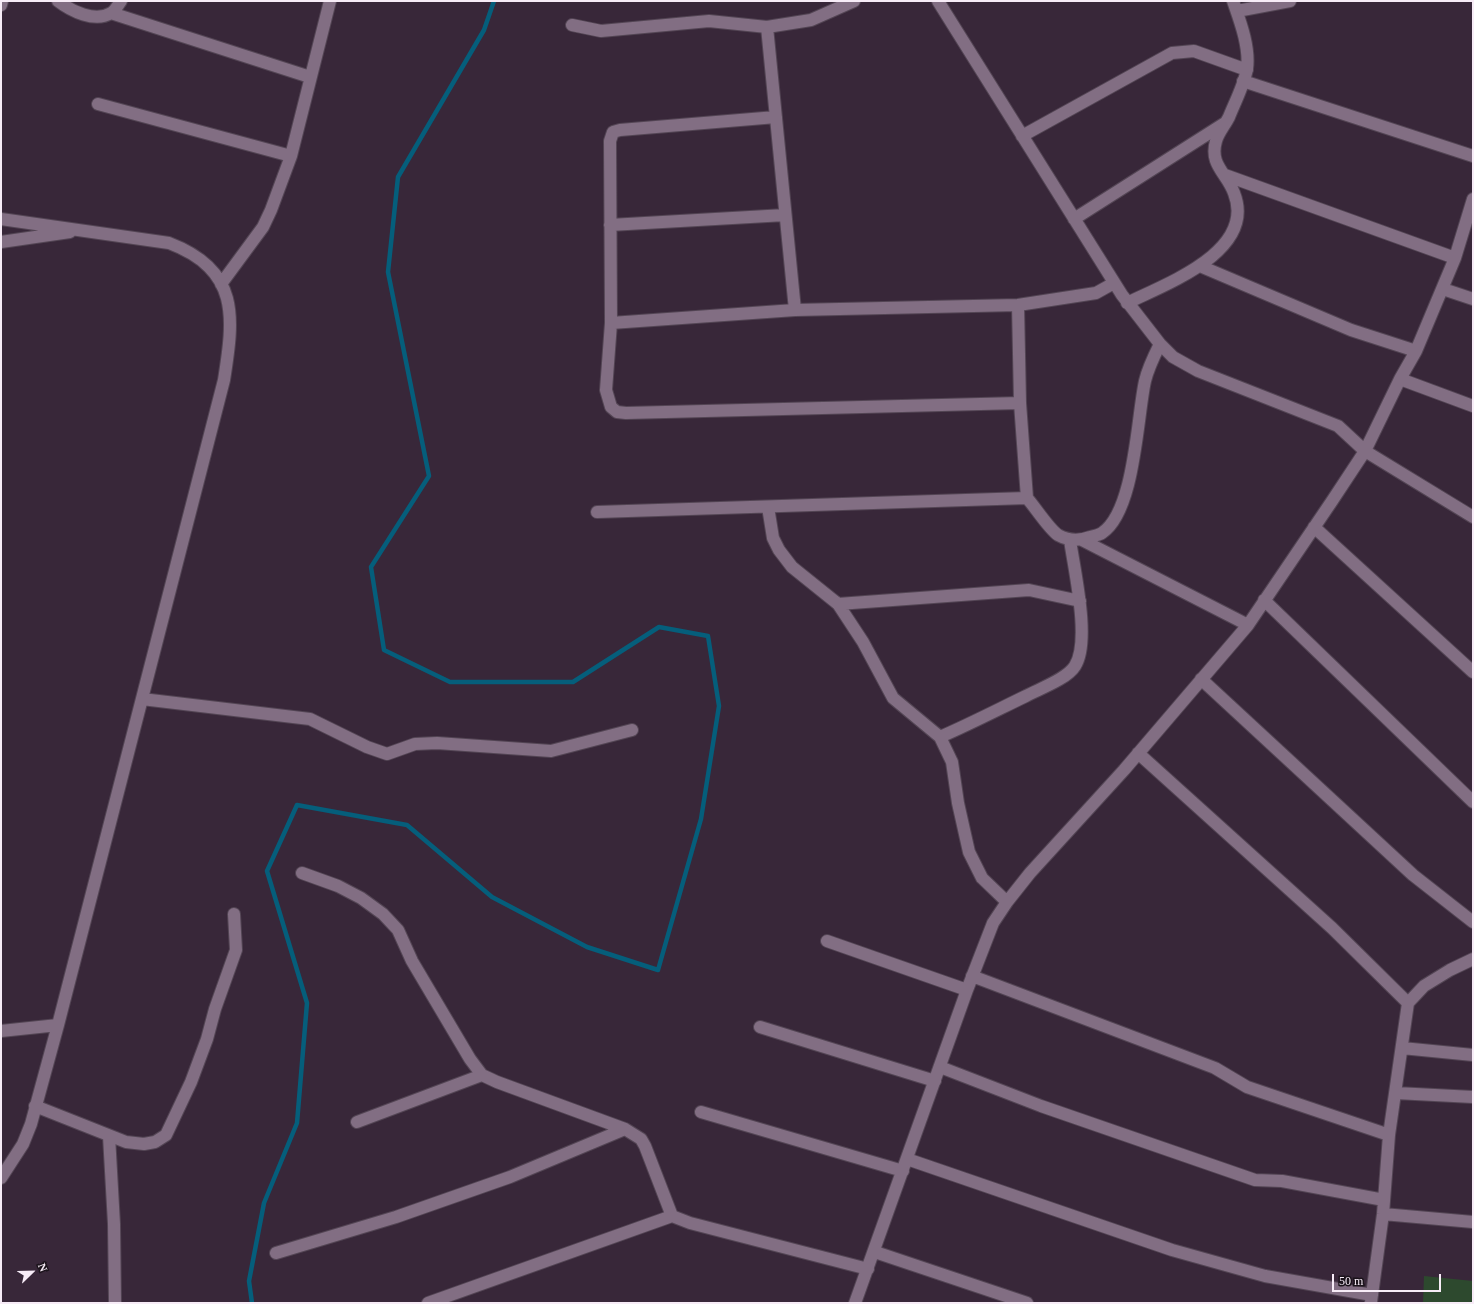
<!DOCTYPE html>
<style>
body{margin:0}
#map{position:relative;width:1474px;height:1304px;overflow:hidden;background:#382739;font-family:"Times New Roman",serif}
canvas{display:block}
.frame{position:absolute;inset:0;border:2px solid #f7ecf7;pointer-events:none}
.north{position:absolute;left:12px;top:1252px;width:40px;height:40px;-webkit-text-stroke:3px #1b131b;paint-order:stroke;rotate:67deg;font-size:11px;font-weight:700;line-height:16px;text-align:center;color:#f7ecf7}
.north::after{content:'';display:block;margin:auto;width:14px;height:18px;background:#f7ecf7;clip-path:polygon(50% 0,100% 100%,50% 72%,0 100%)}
.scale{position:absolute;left:1332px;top:1274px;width:109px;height:18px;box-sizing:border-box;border:2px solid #f7ecf7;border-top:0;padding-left:5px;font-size:12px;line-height:14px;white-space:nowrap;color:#f7ecf7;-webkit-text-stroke:3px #1b131b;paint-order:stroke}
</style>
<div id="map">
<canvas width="1474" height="1304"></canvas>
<div class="frame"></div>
<div class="north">N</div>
<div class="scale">50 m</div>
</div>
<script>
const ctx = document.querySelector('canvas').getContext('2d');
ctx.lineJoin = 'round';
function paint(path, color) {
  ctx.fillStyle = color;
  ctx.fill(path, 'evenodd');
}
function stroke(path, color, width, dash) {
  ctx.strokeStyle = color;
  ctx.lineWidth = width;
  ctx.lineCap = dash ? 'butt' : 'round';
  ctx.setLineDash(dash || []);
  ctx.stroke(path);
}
paint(new Path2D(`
 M1424 1276 1473 1281V1303H1423Z`), '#2d492e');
stroke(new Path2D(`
 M252 1303 249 1281 264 1203 297 1123 307 1003 267 871 297 805 407 825 492 897 587 947 658 970 701 819 719 706 708 636 659 627 573 682H450L384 650 371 567 429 476 388 272 398 177 484 30 494 1`), '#055e7b', 4.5);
const street = new Path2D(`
 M58 1C71 11 95 23 111 13 115 11 118 5 121 1
 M938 1 1122 295 1160 344 1173 357 1198 371 1338 426 1365 451 1473 517
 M1 5 2 1
 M1237 11 1290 1
 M111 13 310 77
 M572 25 601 31 709 21 767 27 811 20 854 1
 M767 27 795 310
 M1243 81 1473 156
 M98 104 291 156
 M776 117 620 130 613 132 610 141 611 323 606 390 611 407 617 412 626 413 1020 403
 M1022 136 1172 53 1194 51 1247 70
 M1225 175 1455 258
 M1 219 169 243C240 270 234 317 224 380L58 1025 31 1124 23 1144 1 1178
 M1074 219 1225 123
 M610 225 785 215
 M1 242 70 232
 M1200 266 1351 330 1416 351
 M221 284 263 227 271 210 291 156 330 1
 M1443 289 1473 299
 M1127 303C1166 284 1257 251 1234 193 1227 173 1209 165 1216 141 1218 133 1225 125 1229 117 1235 102 1244 85 1247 69 1250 47 1240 21 1233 1
 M1018 305 1020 403 1027 498
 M611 323 795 310 1018 305 1096 293 1114 283
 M1400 379 1473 406
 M768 507 773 538 779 550 792 567 838 604 863 642 893 698 940 737 952 762 958 803 969 852 982 878 1007 902
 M597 512 1027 498C1035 507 1049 529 1058 535 1069 541 1079 541 1090 537 1094 536 1099 535 1102 533 1135 511 1137 417 1145 381 1148 368 1154 356 1160 344
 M1314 527 1473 672
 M1082 540 1248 625
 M1264 600 1473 802
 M838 604 1029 590 1080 601
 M1201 679 1413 875 1473 922
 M142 699 310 719 367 747 387 754 415 744 437 743 551 751 632 730
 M940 737C970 724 997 710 1026 696 1039 689 1067 679 1075 666 1091 641 1074 569 1070 540
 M1138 753 1332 928 1408 1003
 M302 873 338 886 361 898 383 914 398 930 412 961 470 1059 482 1075 497 1082 625 1129 641 1139 645 1146 672 1216 690 1223 868 1269
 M827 941 967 990
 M972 976 1215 1068 1247 1087 1389 1135
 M760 1027 935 1081
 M1 1031 58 1025
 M1402 1048 1473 1055
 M940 1067 1041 1106 1255 1180 1282 1181 1384 1200
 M1396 1093 1473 1097
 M35 1106 126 1142 144 1144 155 1142 166 1135 191 1082 207 1039 215 1009 236 950 234 914
 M701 1112 903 1171
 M357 1122 482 1075
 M109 1136 114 1224 115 1303
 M907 1159 1172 1250 1265 1276 1372 1295
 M1383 1214 1473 1222
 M875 1252 1027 1303
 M276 1253 396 1217 510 1177 625 1129
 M1371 1302 1383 1214 1389 1135 1408 1003 1424 986 1450 970 1473 959
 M428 1303 672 1216
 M855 1303 967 990 993 923 1007 902 1030 873 1124 770 1248 625 1332 501 1365 451 1400 379 1416 351 1455 258 1473 199`);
stroke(street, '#534554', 14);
stroke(street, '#826e83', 12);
</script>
